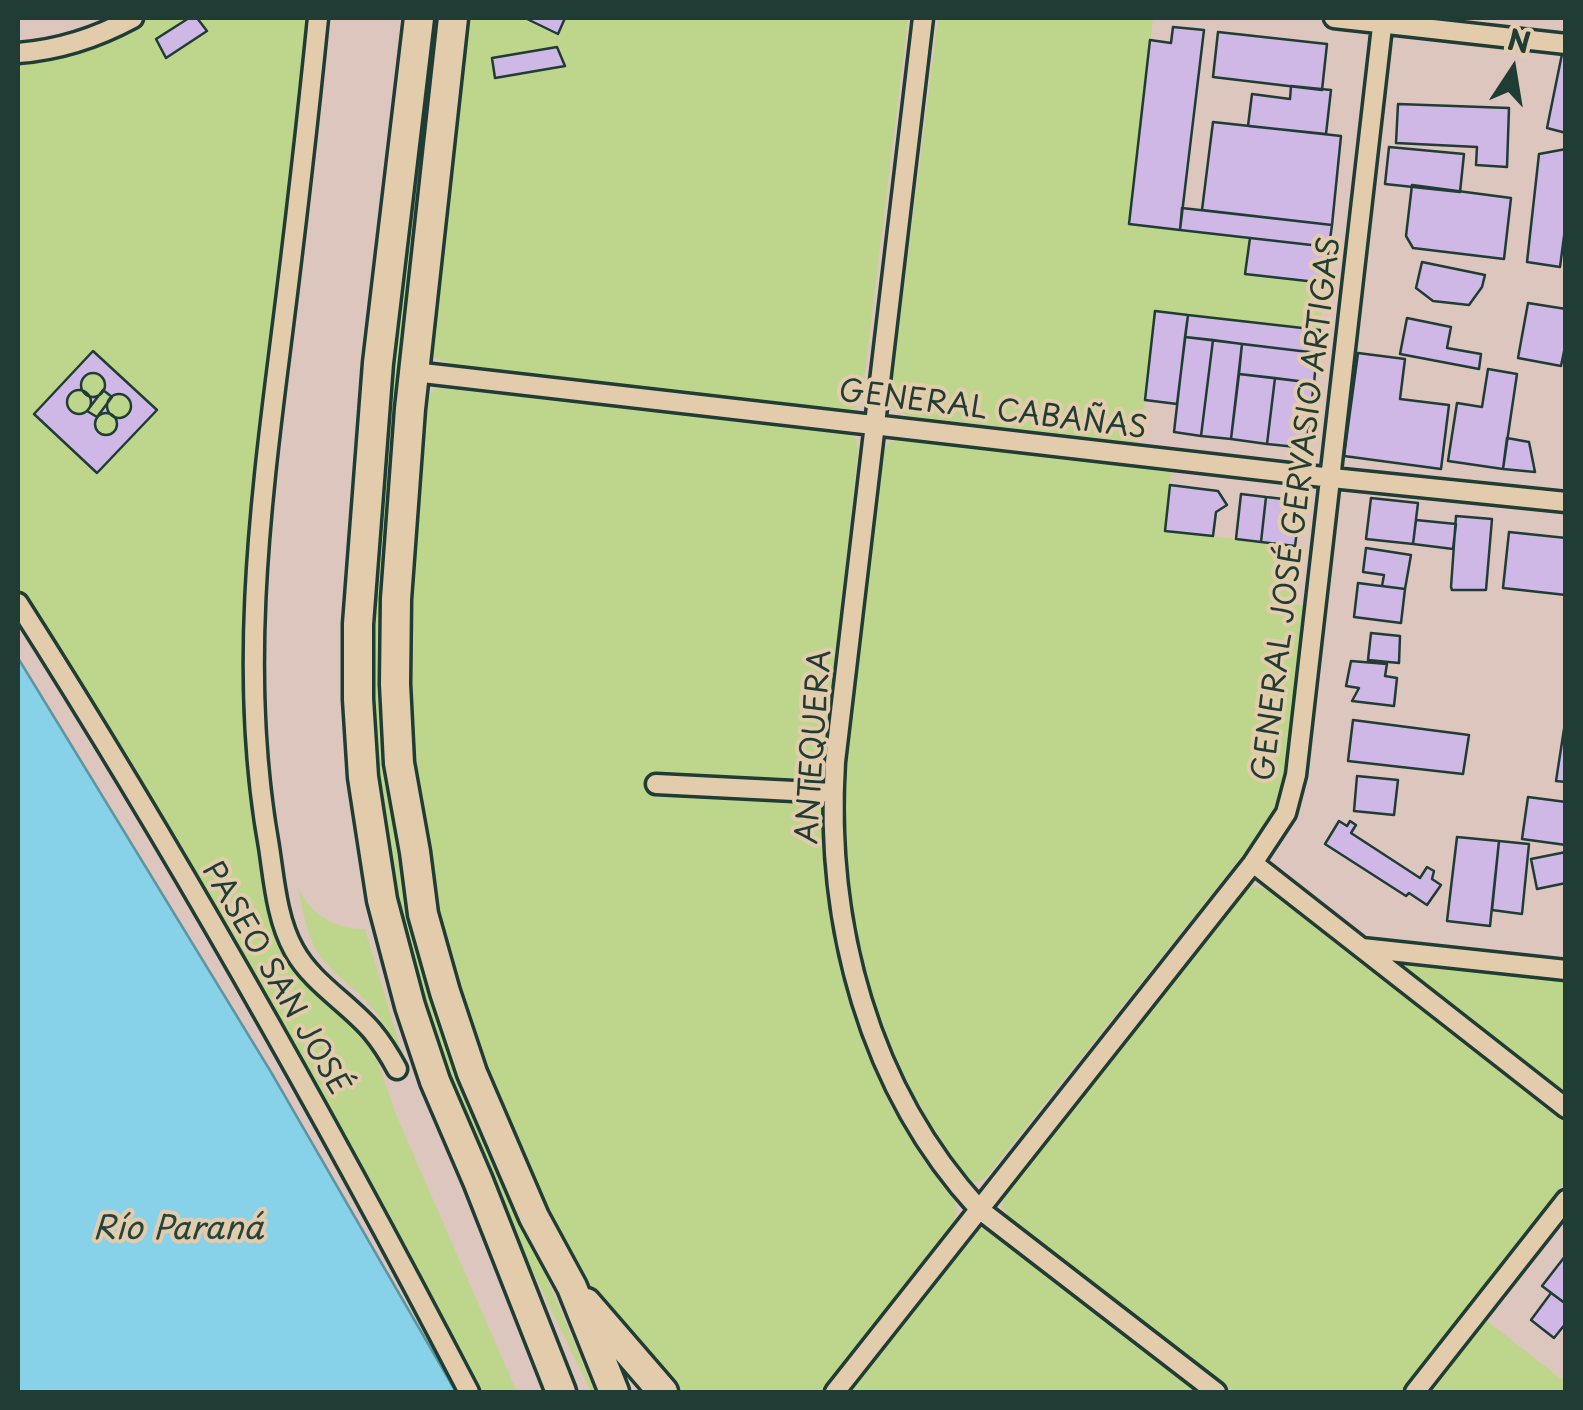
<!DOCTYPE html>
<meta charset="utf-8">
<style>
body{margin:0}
#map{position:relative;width:1583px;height:1410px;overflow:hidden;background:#ddc6bd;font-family:"Playpen Sans",sans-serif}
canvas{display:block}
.frame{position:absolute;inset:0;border:20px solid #1f3d34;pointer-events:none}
.north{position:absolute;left:1463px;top:20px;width:100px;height:100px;-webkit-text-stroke:8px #e3ccac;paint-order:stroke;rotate:12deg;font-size:28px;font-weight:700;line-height:40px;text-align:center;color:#1f3d34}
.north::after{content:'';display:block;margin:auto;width:35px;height:45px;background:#1f3d34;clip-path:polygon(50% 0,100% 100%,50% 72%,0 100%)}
</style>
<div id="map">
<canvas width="1583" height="1410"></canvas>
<div class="frame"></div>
<div class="north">N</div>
</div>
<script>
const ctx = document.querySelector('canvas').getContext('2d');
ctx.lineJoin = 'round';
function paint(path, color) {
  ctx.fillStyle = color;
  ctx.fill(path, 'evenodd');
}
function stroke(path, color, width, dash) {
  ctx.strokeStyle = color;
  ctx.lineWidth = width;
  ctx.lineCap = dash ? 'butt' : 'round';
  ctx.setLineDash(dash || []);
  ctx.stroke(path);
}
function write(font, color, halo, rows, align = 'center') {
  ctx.font = font + ' "Playpen Sans",sans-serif';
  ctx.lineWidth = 8;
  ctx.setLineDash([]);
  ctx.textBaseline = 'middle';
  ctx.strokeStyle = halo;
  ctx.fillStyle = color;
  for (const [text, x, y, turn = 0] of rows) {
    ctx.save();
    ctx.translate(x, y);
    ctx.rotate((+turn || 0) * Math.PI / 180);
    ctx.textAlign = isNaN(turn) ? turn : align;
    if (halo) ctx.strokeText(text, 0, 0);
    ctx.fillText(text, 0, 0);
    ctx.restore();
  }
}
paint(new Path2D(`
 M148 18H310L257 475 249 669 281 937 357 1026 376 1057 397 1117 517 1392H478L386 1216 249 972 91 707 18 593V59L114 35Z
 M432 18H440L389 476 381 609 383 719 398 861 415 934 469 1096 595 1392H591L495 1193 450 1082 405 940 380 811 373 738 371 610 382 474Z
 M464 18H908L862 396 856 408 843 410 451 364 435 358 428 344Z
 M938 18H1153L1129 223 1250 238 1246 274 1325 283 1320 330 1156 311 1140 443 908 416 894 410 890 399Z
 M438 388 843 431 856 439 858 452 823 767C813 924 854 1077 954 1200L957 1211 953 1222 821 1392H674C640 1349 602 1307 573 1261 543 1213 522 1162 501 1110 491 1085 479 1059 471 1033 429 907 404 755 407 623 409 550 417 476 422 403L425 396Z
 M896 439 1171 471 1165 531 1295 546 1289 603 1306 606 1282 790 1275 810 1265 827 986 1177C979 1183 972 1184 965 1178 889 1071 848 954 844 823 843 775 851 726 857 678 865 605 874 531 882 458L886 445Z
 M297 883C306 912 334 930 365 929L404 1060C393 1040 382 1018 366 1001 350 983 329 972 317 951 305 930 302 906 297 883Z
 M1251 886 1266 889 1565 1123V1182L1400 1392H1234L1010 1219 1002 1206 1006 1193 1238 894Z
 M1393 962 1565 982V1098Z
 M979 1209 1216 1392H835Z
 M1486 1320 1565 1382V1392H1430Z`), '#bed68c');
const water = new Path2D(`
 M18 658 271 1072 456 1392H18Z`);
paint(water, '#87d2e8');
stroke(water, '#5d96a0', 2.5);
const building = new Path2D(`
 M189 18H197L207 31 166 58 156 39Z
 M525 18H565L558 34Z
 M1173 27 1204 30 1180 230 1129 224 1150 40 1171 43Z
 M1218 32 1327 44 1322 90 1213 77Z
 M557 47 565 66 495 78 492 58Z
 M1562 54 1566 55V133L1547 128Z
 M1291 86 1331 90 1326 134 1248 126 1252 94 1290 99Z
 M1398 104 1509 108 1507 167 1476 165 1477 147 1396 143Z
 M1213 122 1341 136 1332 225 1202 210Z
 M1389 147 1464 154 1460 192 1385 184Z
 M1566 149V221L1560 267 1527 262 1539 154Z
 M1412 185 1511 198 1504 259 1413 248 1406 236Z
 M1182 208 1332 225 1329 247 1180 230Z
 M1250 238 1329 247 1325 283 1245 274Z
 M1422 262 1485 275 1482 287 1469 305 1433 301 1416 288Z
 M1528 303 1566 309V342L1561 366 1518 358Z
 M1155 311 1188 315 1177 404 1145 400Z
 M1188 315 1320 330 1317 353 1185 337Z
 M1407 318 1451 327 1447 348 1481 354 1479 369 1400 354Z
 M1185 337 1213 340 1201 436 1174 432Z
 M1213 340 1242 344 1231 439 1201 436Z
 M1242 344 1317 353 1314 383 1239 374Z
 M93 351 157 410 97 473 34 414Z
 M1358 353 1405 359 1400 399 1449 405 1441 469 1344 456Z
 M1488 369 1517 374 1503 469 1448 461 1457 403 1482 407Z
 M81 385a12 12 0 1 1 24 0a12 12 0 1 1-24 0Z
 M1239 374 1275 378 1267 444 1231 439Z
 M1275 378 1314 383 1306 448 1267 444Z
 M103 390 112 397 97 417 87 411Z
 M67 402a12 12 0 1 1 24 0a12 12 0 1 1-24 0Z
 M107 406a12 12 0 1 1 24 0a12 12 0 1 1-24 0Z
 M95 424a11 11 0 1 1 22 0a11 11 0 1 1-22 0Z
 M1507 438 1529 442 1535 472 1503 469Z
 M1170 485 1218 491 1227 505 1216 512 1213 536 1165 531Z
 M1241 494 1266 497 1261 542 1236 539Z
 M1266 497 1301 501 1295 546 1261 542Z
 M1371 498 1418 503 1413 544 1366 539Z
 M1456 516 1492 519 1486 590H1452L1451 587Z
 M1416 520 1456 524 1453 549 1413 544Z
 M1509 532 1566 538V595L1503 588Z
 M1366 548 1411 555 1405 589 1382 586 1384 575 1363 572Z
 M1358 583 1405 589 1401 623 1354 617Z
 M1371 633 1400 636 1399 663 1368 660Z
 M1351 661 1387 664 1385 676 1397 678 1394 706 1352 701 1359 688 1346 686Z
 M1353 720 1469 735 1463 774 1348 761Z
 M1564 729H1566V782L1556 781Z
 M1357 776 1398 780 1394 815 1354 811Z
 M1528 797 1566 802V845L1522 839Z
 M1339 821 1347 826 1350 821 1356 825 1351 833 1420 878 1427 867 1434 871 1432 879 1441 885 1427 905 1409 893 1406 896 1325 844Z
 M1457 837 1499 841 1490 926 1447 921Z
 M1499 841 1529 844 1522 914 1492 910Z
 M1566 852V883L1537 889 1531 859Z
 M1566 1255V1304L1542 1286Z
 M1551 1293 1566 1304V1323L1554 1338 1531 1320Z`);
paint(building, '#cfb7e6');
stroke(building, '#1f3d34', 2.5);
const street = new Path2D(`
 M318 18C307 128 294 239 280 349 259 514 239 681 269 847 274 880 277 920 294 950 312 983 348 1003 372 1031 382 1043 390 1056 397 1069
 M923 18 835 762C825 923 868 1088 979 1209L1216 1392
 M1334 18 1566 44
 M18 53C58 50 98 37 133 18
 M414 372 1332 478 1566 502
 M18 603C181 859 329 1123 469 1392
 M656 784 833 793
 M1253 863 1566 1108
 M1362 948 1566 970
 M835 1392 1253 863 1286 813 1296 775 1383 18
 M1415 1392 1566 1200`);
const primary = new Path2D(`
 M419 18 378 363 358 624V699L363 777 382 900 410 1006 435 1081 478 1181 561 1392
 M453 18 410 409 396 599 395 684 399 763 415 852 423 914 445 992 472 1073 534 1217 572 1287 614 1392
 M586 1303 663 1392`);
stroke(street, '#1f3d34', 25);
stroke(primary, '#1f3d34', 35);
stroke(street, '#e3ccac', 18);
stroke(primary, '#e3ccac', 28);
write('30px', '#1f3d34', '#e3ccac', [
 ["GENERAL CABAÑAS",993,411,7],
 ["GENERAL JOSÉ GERVASIO ARTIGAS",1298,509,-83],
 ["ANTEQUERA",815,747,-86],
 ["PASEO SAN JOSÉ",275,979,60]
]);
write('italic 32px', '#24443d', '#e3ccac', [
 ["Río Paraná",178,1230]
]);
</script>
